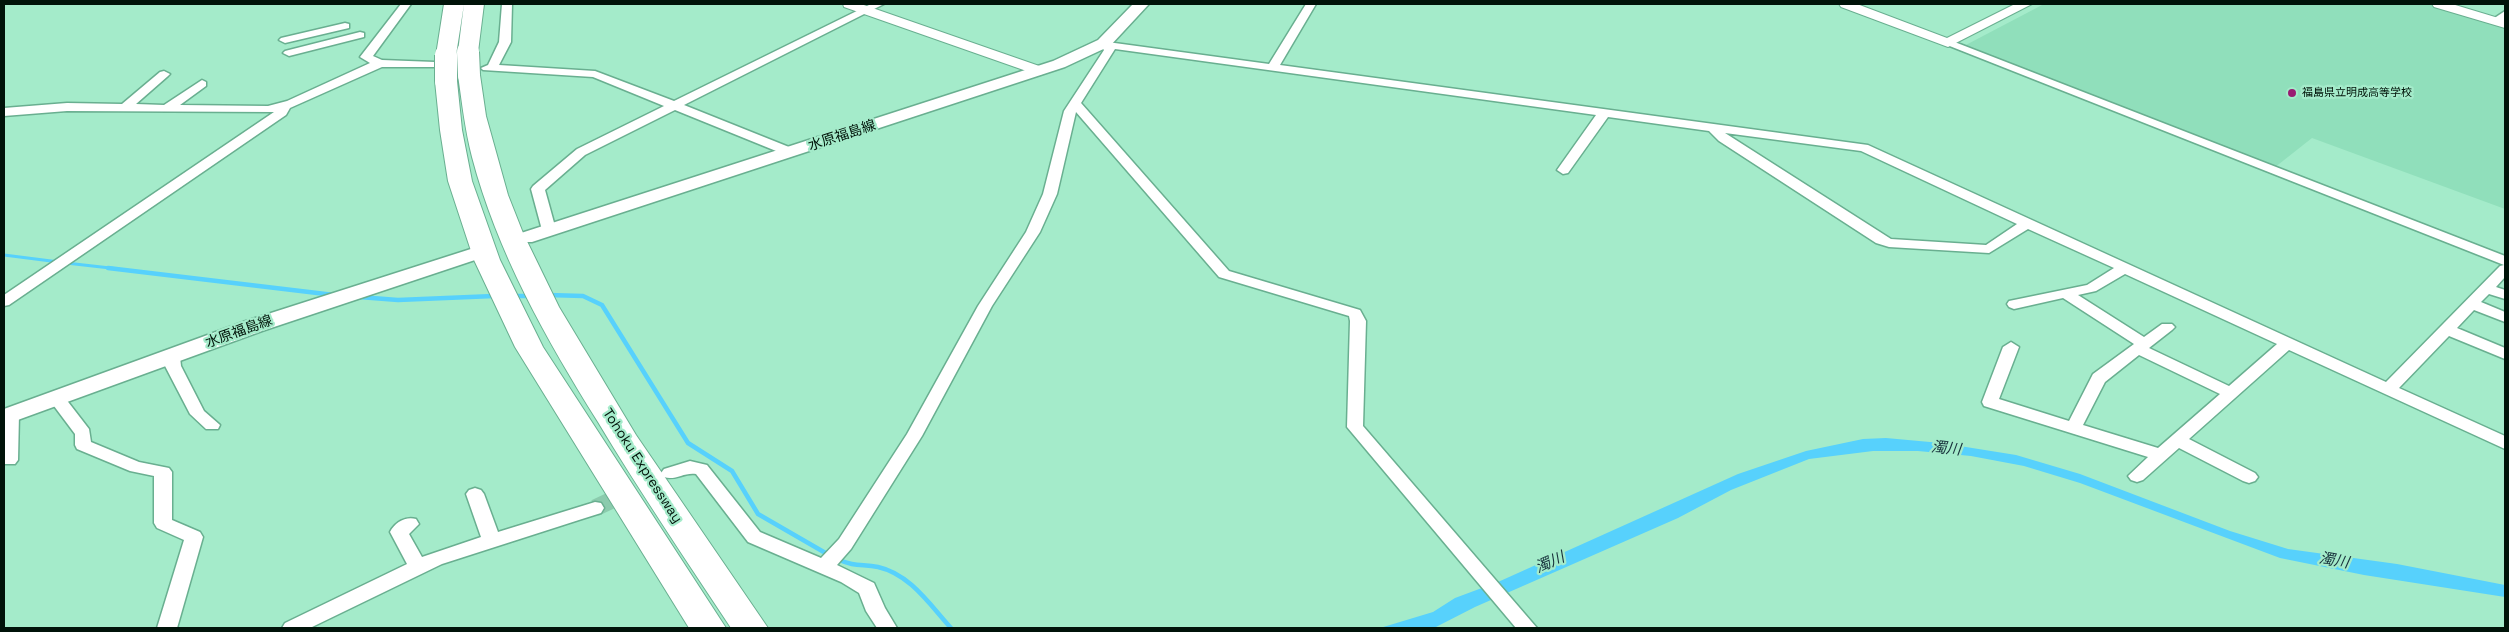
<!DOCTYPE html>
<meta charset="utf-8">
<style>
body{margin:0}
#map{position:relative;width:2509px;height:632px;overflow:hidden;background:#a4ebca;font-family:"Space Grotesk",sans-serif}
canvas{display:block}
.frame{position:absolute;inset:0;border:5px solid #001309;pointer-events:none}
</style>
<div id="map">
<canvas width="2509" height="632"></canvas>
<div class="frame"></div>
</div>
<script>
const ctx = document.querySelector('canvas').getContext('2d');
ctx.lineJoin = 'round';
function paint(path, color) {
  ctx.fillStyle = color;
  ctx.fill(path, 'evenodd');
}
function stroke(path, color, width, dash) {
  ctx.strokeStyle = color;
  ctx.lineWidth = width;
  ctx.lineCap = dash ? 'butt' : 'round';
  ctx.setLineDash(dash || []);
  ctx.stroke(path);
}
function write(font, color, halo, rows, align = 'center') {
  ctx.font = font + ' "Space Grotesk","Noto Sans JP",sans-serif';
  ctx.lineWidth = 4.5;
  ctx.setLineDash([]);
  ctx.textBaseline = 'middle';
  ctx.strokeStyle = halo;
  ctx.fillStyle = color;
  for (const [text, x, y, turn = 0] of rows) {
    ctx.save();
    ctx.translate(x, y);
    ctx.rotate((+turn || 0) * Math.PI / 180);
    ctx.textAlign = isNaN(turn) ? turn : align;
    if (halo) ctx.strokeText(text, 0, 0);
    ctx.fillText(text, 0, 0);
    ctx.restore();
  }
}
paint(new Path2D(`
 M2044 4H2429L2505 27V209L2312 138 2274 168 1962 47Z`), '#90dfbb');
paint(new Path2D(`
 M1886 438 1941 443 2016 455 2080 474 2230 531 2288 549 2397 564 2505 585V597L2364 575 2280 558 2080 483 2024 466 1971 456 1918 451H1873L1809 459 1731 490 1678 518 1475 607 1434 628H1380L1433 612 1455 598 1498 582 1738 474 1806 451 1863 439Z`), '#57d1fc');
stroke(new Path2D(`
 M4 255 59 262
 M66 263 119 269`), '#57d1fc', 3);
stroke(new Path2D(`
 M108 268 334 295
 M548 295 583 296 602 305 688 443 732 471 758 514 829 555
 M513 296H529
 M359 297 398 300 494 296
 M837 559C855 567 861 564 878 567 910 574 930 605 951 628`), '#57d1fc', 4.5);
stroke(new Path2D(`
 M595 508 657 479`), '#8bcbad', 17, [17, 8]);
stroke(new Path2D(`
 M477 253 525 238`), '#8bcbad', 18, [18, 9]);
const minor = new Path2D(`
 M401 4H411L373 56 382 60 435 62 439 63V67H382L290 108 286 115 9 305 4 306V295L274 112 67 111 4 116V108L67 103 122 104 160 72 164 71 170 74 168 76 136 104 164 105 202 80 206 82V86L180 105 268 106 287 101 370 63 360 57Z
 M502 4H512L511 42 499 65 595 71 674 101 871 4H884L684 105 794 149 796 152 794 155H786L675 110 585 155 545 190 556 230 549 234 542 230 531 189 533 186 577 149 664 106 593 77 483 70 481 68 488 65 499 42Z
 M1306 4H1316L1280 65 1868 145 2386 382 2500 266 2504 265 1942 43 1944 41H1952L2505 256V277L2496 287 2505 290V299L2489 294 2481 302 2505 312V322L2474 310 2457 328 2505 348V359L2449 336 2399 388 2505 436V449L2289 350 2189 439 2255 473 2258 477 2255 481 2249 483 2243 481 2179 448 2143 480 2137 482 2131 480 2128 476 2148 457 1984 406 1982 402 2003 347 2011 342 2019 347 1999 399 2069 421 2093 374 2134 344 2063 298 2014 309 2009 307 2007 304 2009 301 2087 285 2114 268 2028 229 1989 253 1889 247 1876 243 1719 141 1709 131 1608 117 1568 173 1563 174 1557 170 1596 115 1115 49 1081 103 1229 271 1360 310 1366 321 1363 426 1537 628H1516L1347 427 1350 321 1349 316 1219 277 1076 112 1057 194 1040 232 992 306 922 436 851 549 837 565 874 583 885 608 897 628H877L866 611 859 593 841 582 748 542 696 474C684 472 675 481 664 477L661 473 664 469 690 461 707 465 760 532 821 558 839 539 907 434 978 306 1026 232 1043 194 1064 111 1104 50 1098 43 1100 41 1269 64ZM1725 133 1861 151 2017 224 1986 245 1891 239ZM2125 274 2277 344 2229 386 2149 348 2172 330 2175 327 2172 324H2162L2144 337 2078 295 2096 291ZM2139 355 2220 394 2158 448 2083 425 2105 382Z
 M2505 11V19L2501 23H2493V19Z
 M345 23 349 24V28L285 43 279 40 281 38Z
 M360 32 364 33V37L289 56 283 53 285 51Z
 M172 352 180 357 181 366 204 411 220 425 218 429H206L190 414 165 366 164 357Z
 M56 393 62 394 89 429 91 442 139 462 169 468 172 472V520L200 532 203 537 177 628H157L184 540 157 528 154 523V476L130 471 77 449 75 445V434L48 398 50 394Z
 M11 409 17 410 19 414 18 460 15 464H4V412Z
 M475 488 481 490 484 494 498 532 595 502 601 503 604 508 601 513 582 519 442 564 310 628H282L285 623 407 564 390 532C395 522 406 516 416 519L419 524 409 534 422 557 481 537 466 494 469 490Z`);
const tertiary = new Path2D(`
 M843 4H861L1045 68 1047 71 1040 75 1035 74 844 7Z
 M1839 4H1857L1947 38 2015 4H2032L1948 47 1841 7Z
 M2432 4H2452L2505 20V28L2434 7Z`);
const secondary = new Path2D(`
 M1133 4H1149L1110 46 1065 67 532 242H518L515 238 518 234 1053 61 1098 40Z
 M477 247 484 249 487 253 484 257 262 331 4 425V409L246 321Z`);
const motorway = new Path2D(`
 M444 4H464L456 55 453 59 446 61 439 59 436 55Z
 M464 4H484L478 52 475 56 468 58 461 56 458 52Z
 M469 69 477 70 480 75 486 116 508 195 523 233 559 307 636 435 768 628H731C686 560 640 492 598 422 546 339 497 252 472 157 465 130 462 103 458 75L461 70Z
 M446 75 454 76 457 81 462 130 472 181 500 260 543 347 726 628H689L515 347 474 260 448 181 440 130 435 81 438 76Z`);
stroke(minor, '#69af90', 3);
stroke(tertiary, '#69af90', 2);
stroke(secondary, '#69af90', 3);
stroke(motorway, '#69af90', 2);
paint(minor, '#fff');
paint(tertiary, '#fff');
paint(secondary, '#fff');
paint(motorway, '#fff');
const motorwayBridge = new Path2D(`
 M468 52 469 75
 M446 55V81`);
stroke(motorwayBridge, '#69af90', 24, []);
stroke(motorwayBridge, '#fff', 22);
for (const [x, y, r, color] of [
 [2292,93,5,"#991b72"]
]) {
  const dot = new Path2D();
  dot.arc(x, y, r, 0, 2 * Math.PI);
  ctx.fillStyle = color;
  ctx.fill(dot);
  stroke(dot, '#a4ebca', 2);
}
write('11px', '#001309', '#a4ebca', [
 ["福島県立明成高等学校",2302,93]
], 'left');
write('14px', '#001309', '#a4ebca', [
 ["水原福島線",842,136,-18],
 ["水原福島線",239,332,-20],
 ["Tohoku Expressway",642,466,57]
]);
write('italic 15px', '#17313b', '#a4ebca', [
 ["濁川",1946,449,6],
 ["濁川",2334,561,10],
 ["濁川",1550,563,-24]
]);
</script>
